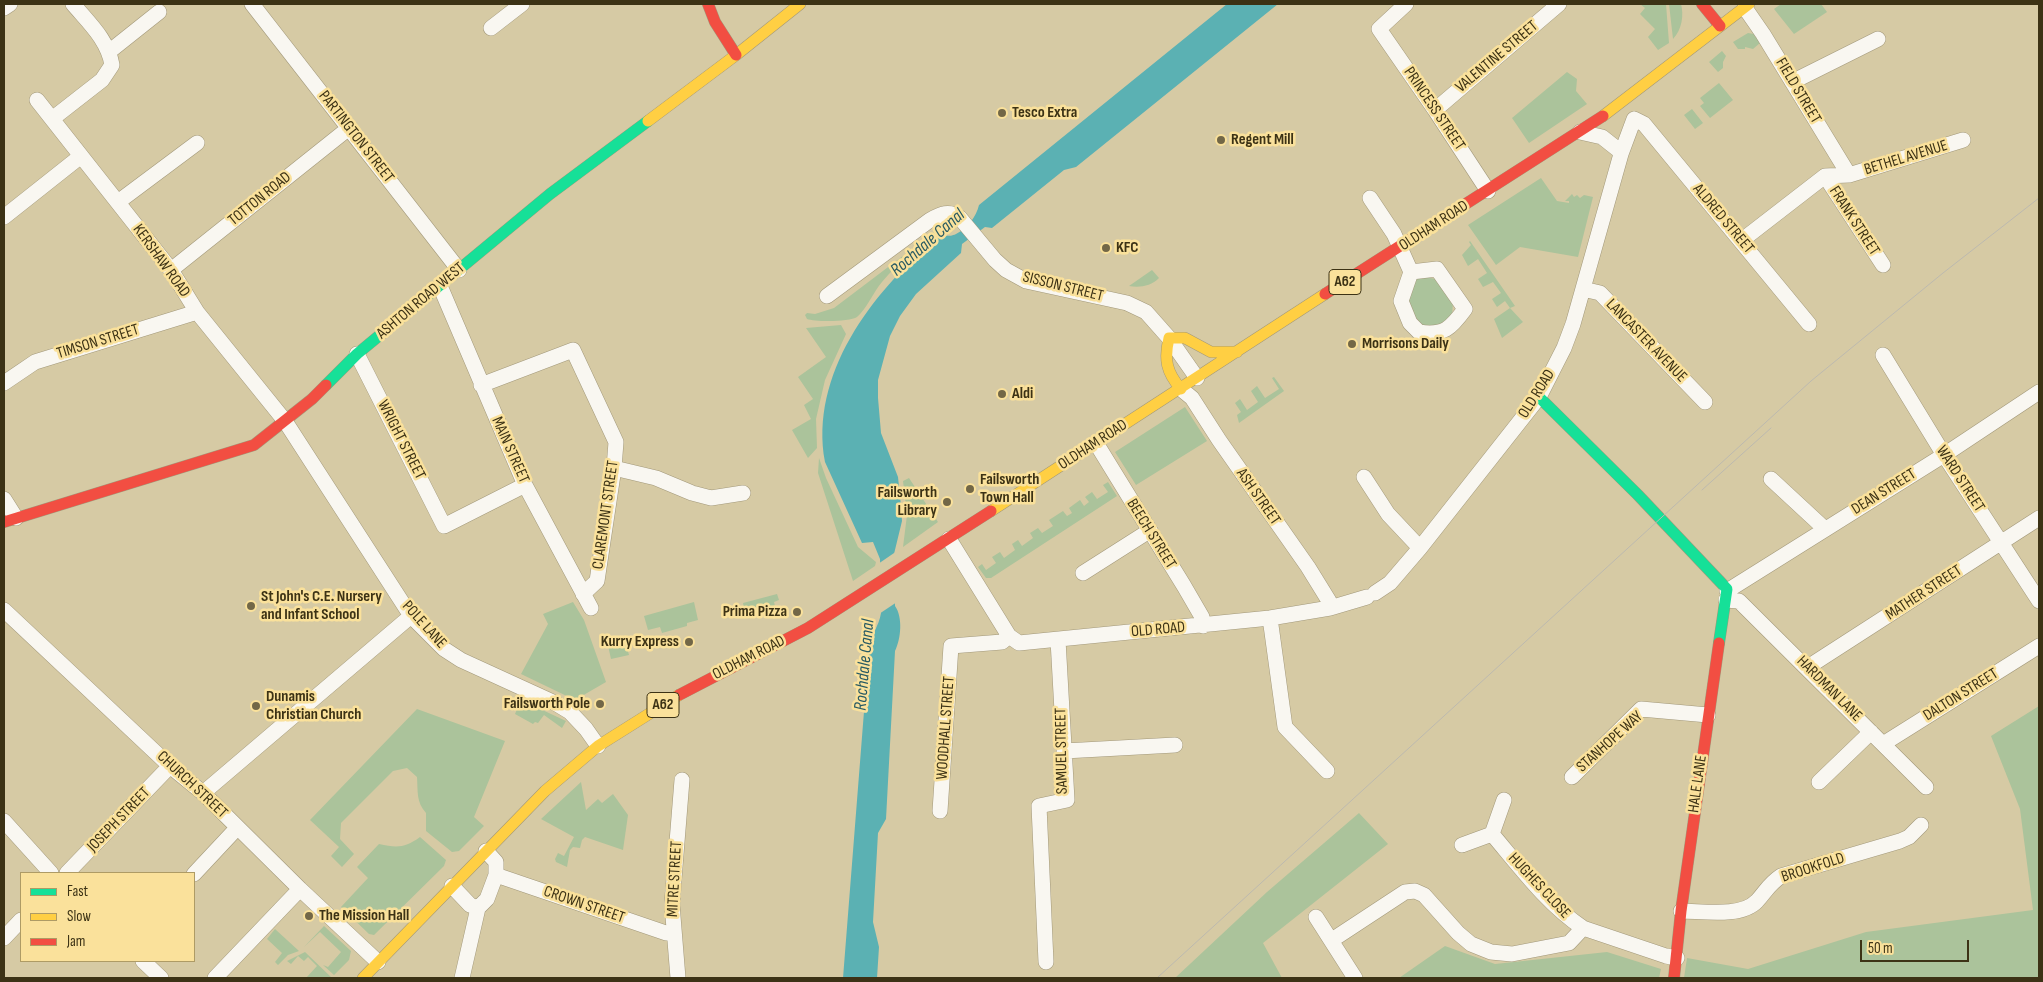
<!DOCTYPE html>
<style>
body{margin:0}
#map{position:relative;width:2043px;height:982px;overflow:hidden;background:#d6caa4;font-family:"Sofia Sans Condensed",sans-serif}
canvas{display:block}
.frame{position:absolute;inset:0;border:5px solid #3c3215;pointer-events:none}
.legend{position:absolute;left:20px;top:872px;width:175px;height:90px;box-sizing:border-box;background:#fae19b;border:1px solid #ae9b65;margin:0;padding:6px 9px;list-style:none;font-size:15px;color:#3c3215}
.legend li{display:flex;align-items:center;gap:10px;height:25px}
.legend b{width:25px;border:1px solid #ae9b65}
.scale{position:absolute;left:1860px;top:940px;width:109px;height:22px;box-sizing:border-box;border:2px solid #3c3215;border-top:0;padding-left:6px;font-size:15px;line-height:18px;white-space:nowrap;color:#3c3215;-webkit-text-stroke:4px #fae19b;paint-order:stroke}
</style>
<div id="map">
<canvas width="2043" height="982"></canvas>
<div class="frame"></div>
<ul class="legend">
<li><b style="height:6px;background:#16e098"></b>Fast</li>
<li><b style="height:6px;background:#ffcf43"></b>Slow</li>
<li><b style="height:6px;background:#f24e42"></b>Jam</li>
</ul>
<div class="scale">50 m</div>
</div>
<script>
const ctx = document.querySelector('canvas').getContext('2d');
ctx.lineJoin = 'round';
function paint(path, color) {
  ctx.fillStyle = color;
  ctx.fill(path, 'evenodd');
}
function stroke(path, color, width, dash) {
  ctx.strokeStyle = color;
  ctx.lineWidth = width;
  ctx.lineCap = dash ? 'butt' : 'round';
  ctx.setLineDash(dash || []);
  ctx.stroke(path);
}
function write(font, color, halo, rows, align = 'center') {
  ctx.font = font + ' "Sofia Sans Condensed",sans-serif';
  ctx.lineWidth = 5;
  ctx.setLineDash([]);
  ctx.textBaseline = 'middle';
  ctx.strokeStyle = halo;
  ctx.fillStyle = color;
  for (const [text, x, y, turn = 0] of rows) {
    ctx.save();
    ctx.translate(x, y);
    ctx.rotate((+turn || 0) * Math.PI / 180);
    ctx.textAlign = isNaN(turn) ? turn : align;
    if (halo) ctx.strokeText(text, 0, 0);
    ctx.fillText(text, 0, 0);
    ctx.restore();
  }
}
paint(new Path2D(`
 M1640 4H1666L1669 43 1658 50 1648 37 1655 29 1640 14 1645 8Z
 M1669 4H1681C1684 15 1682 30 1673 39Z
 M1781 4H1821L1827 12 1794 34 1774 9Z
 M1748 33 1754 34 1760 43 1753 49 1745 47V49H1738L1733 42Z
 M1722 51 1726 56 1723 62V68L1718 72 1709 62Z
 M1567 72 1577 79 1576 91 1587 104 1529 143 1512 118Z
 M1719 83 1733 100 1710 118 1700 106 1704 103 1700 98Z
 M1692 109 1703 123 1695 129 1684 115Z
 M1541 178 1557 201 1569 203V201H1565L1572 194 1574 197 1577 195 1580 198 1584 195 1593 197 1578 257 1520 247 1496 265 1468 225Z
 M949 226 954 229 952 231H940C920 247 898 262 882 282 874 291 866 310 857 317 850 322 815 322 807 319L805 315 807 313 815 314 834 308 941 227Z
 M1470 241 1515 306 1510 308 1523 322 1502 338 1494 319 1510 308 1505 301 1497 307 1492 299 1501 293 1493 282 1483 287 1478 279 1487 273 1478 259 1468 266 1462 255 1471 245 1469 242Z
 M1152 270 1159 278C1151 286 1140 288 1129 286Z
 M1419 276 1436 279 1453 302 1452 316 1439 328 1422 325 1413 315 1408 304 1411 282Z
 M841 325 846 334 825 380 816 419 817 448 808 458 792 430 811 419 804 405 813 399 798 377 826 357 806 328Z
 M1274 377 1284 391 1239 423 1237 415 1241 412 1235 403 1240 399 1247 410 1258 402 1251 391 1257 386 1265 398 1279 389 1272 378Z
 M1185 407 1207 441 1136 485 1115 452Z
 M819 458 826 478 858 547 876 562 875 566 853 581 818 473Z
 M909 478 938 522 903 547 907 515 903 481Z
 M1108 482 1117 496 991 578H986L978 567 982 564 986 570 996 563 992 557 1000 552 1004 558 1015 550 1012 544 1018 540 1022 546 1033 538 1030 533 1038 528 1042 533 1053 526 1049 520 1063 511 1067 516 1072 513 1069 508 1080 500 1084 506 1089 502 1085 497 1092 492 1097 499 1108 492 1103 485Z
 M777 594 779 600 774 602 775 606 745 614 743 603Z
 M573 602 584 620 606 682 575 700 521 674 548 624 543 614Z
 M694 602 698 620 687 623V626L662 633 660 627 648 630 644 616Z
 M624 636 629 655 611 659 607 641Z
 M521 700 566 721 562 728 544 715 538 723 535 722 533 724 515 714Z
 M2039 706V978H1684L1687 958 1748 969 1866 932 2033 910 2020 809 1991 736Z
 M417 709 505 741 474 817 484 826 459 851 452 852 426 831V813C416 802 418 791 417 777L407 768 393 771 341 823 340 839 354 854 342 867 331 856 339 847 310 820Z
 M581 782 586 810 598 799 602 803 613 794 628 815 623 850 585 837 582 840 580 848 573 847 570 850 567 867 556 862 555 859 558 853 564 856 574 837 541 819Z
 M1359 813 1388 844 1263 943 1282 978H1175L1267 892Z
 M420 837 446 860 444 866 374 935 369 934 341 907 368 878 357 867 379 844C397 848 405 848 420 837Z
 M324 926 351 951 349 960 334 975 323 965 328 967 341 952 320 932 304 947Z
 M275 929 299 951 288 955 278 965 275 962 282 953 267 939Z
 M1445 946 1495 964 1607 952 1661 969 1659 978H1399Z
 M305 952 332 978H306L317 966 308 957 304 961 298 956 291 964 287 961Z`), '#abc39b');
paint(new Path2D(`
 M1227 4H1278L1076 167 1064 170 992 228 985 227 962 244 961 253 916 294 900 316 890 336 878 380V398L881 433 898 477 901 506 902 521 894 554 895 606C903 617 901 639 895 651L886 819 878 833 873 922 879 947 877 978H843L869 648C871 635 879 626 881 613L880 559 873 542 862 543 825 462C809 375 872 292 935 240 945 233 948 238 956 234 968 228 976 217 979 205Z`), '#5bb1b3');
paint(new Path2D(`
 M897 551V602L879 614 878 564Z`), '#d6caa4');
const street = new Path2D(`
 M252 4 459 270
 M1406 4 1379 29 1435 110 1488 191
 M4 8 10 4
 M1745 8 1763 34 1849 175
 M491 28 522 4
 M110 51 159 12
 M1792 82 1878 39
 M37 100 171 270 197 312 285 421 411 616 444 649 461 660 555 703 570 712 586 729 598 746
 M1435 110 1559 4
 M52 119 102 80 112 65C108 40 89 23 73 4
 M1634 119 1644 124 1809 324
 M1580 132 1602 137 1621 152
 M1825 176 1883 265
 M1370 198 1394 234 1411 272 1401 301 1410 323 1419 332C1444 336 1451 328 1465 309L1437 269 1411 272
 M118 202 197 143
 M4 217 81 156
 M1741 241 1825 176 1849 175 1963 140
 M171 270 349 128
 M440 286 525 485 591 608
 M1583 289 1600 293 1705 402
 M827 296 930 220C941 214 949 210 960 218L995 260 1006 270 1026 281 1127 303 1146 312 1169 338 1197 378
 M357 354 444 526 525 485
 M1883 355 1944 455 2039 601
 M4 383 35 362 197 312
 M481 385 573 350 616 442 614 468 597 581 583 594
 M1181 389 1192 398 1219 440 1308 567 1329 601 1330 608
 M1096 443 1184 586 1202 617 1203 626
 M614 468 656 478 692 493 711 498 743 493
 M1364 477 1388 514 1420 548
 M1771 479 1825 529
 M4 499 16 518
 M949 539 1009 636 1019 643 1270 618 1330 608 1367 597
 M1083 573 1149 531
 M1727 591 1944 455 2039 392
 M1375 593 1390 583 1420 548 1539 397 1564 348 1573 324 1621 154 1634 119
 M1726 600 1739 601 1926 787
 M4 610 170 766 203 793 300 889 378 962
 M1270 618 1285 727 1327 771
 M1808 667 2039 518
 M1883 744 2039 646
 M1064 751 1175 745
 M1572 777 1641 709 1708 715
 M1819 782 1871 732
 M203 793 411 616
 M940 811 951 646 1002 642 1009 636
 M4 821 51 873
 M1492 834C1520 867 1547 904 1583 928L1666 956 1677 958
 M1462 845 1492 834 1504 800
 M67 873 170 766
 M194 874 237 828
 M496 875 666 933H674
 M452 886 470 905 478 908
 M1681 911C1702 911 1741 918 1757 901 1766 891 1769 884 1781 876L1900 841 1909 837 1921 825
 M1316 917 1355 978
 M4 938 21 920
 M1332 940 1405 892 1415 891 1424 895 1458 933 1471 944 1491 952 1512 954 1569 943 1583 928
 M143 961 161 978
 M1046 962 1039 806 1067 800 1058 640
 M215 978 300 889
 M462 978 478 908 487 899 496 875V862L486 851
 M678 978 672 904 682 780`);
const fast = new Path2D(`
 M326 385 357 354 550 194 648 121
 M1539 397 1638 495 1727 589 1719 643`);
const slow = new Path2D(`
 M1603 116 1749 4
 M648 121 736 55 800 4
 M1181 389C1166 372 1164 359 1169 338H1185L1211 352H1237
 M991 511 1325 294
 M363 978 545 791 598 746 679 695`);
const jam = new Path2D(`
 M708 4 715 22 736 55
 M1702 4 1720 26
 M1325 294 1603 116
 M4 522 254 445 312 399 326 385
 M679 695 808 628 991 511
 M1674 978 1681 911 1719 643`);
stroke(street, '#a2987a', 16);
stroke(fast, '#a2987a', 12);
stroke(slow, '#a2987a', 12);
stroke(jam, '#a2987a', 12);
stroke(street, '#f9f7f1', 15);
stroke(fast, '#16e098', 11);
stroke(slow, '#ffcf43', 11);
stroke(jam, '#f24e42', 11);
stroke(new Path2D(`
 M1702 490 1771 428
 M1157 978 1811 381 1943 273 2039 198`), '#bcb9af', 1);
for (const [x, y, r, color] of [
 [1002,113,5,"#726747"],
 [1221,140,5,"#726747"],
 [1106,248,5,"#726747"],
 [1352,344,5,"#726747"],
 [1002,394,5,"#726747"],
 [970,489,5,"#726747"],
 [947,502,5,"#726747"],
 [251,606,5,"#726747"],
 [797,612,5,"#726747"],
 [689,642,5,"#726747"],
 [600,704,5,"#726747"],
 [256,706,5,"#726747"],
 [309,916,5,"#726747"]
]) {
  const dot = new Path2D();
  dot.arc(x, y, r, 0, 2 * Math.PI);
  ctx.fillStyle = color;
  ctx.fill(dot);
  stroke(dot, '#fae19b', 2);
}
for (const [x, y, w] of [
 [1345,282,32],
 [663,705,32]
]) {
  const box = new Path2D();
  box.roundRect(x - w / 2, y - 12.5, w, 25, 4);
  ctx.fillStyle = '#fae19b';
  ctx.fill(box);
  stroke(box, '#3c3215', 1);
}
write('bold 15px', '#3c3215', null, [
 ["A62",1345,282],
 ["A62",663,705]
]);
write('16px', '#3c3215', '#fae19b', [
 ["VALENTINE STREET",1497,57,-40],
 ["FIELD STREET",1798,91,59],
 ["PRINCESS STREET",1434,109,56],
 ["PARTINGTON STREET",356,137,52],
 ["BETHEL AVENUE",1906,158,-17],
 ["TOTTON ROAD",260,199,-39],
 ["ALDRED STREET",1723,219,50],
 ["FRANK STREET",1854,221,57],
 ["OLDHAM ROAD",1434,226,-33],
 ["KERSHAW ROAD",161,261,54],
 ["SISSON STREET",1063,287,14],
 ["ASHTON ROAD WEST",421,301,-40],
 ["LANCASTER AVENUE",1646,341,46],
 ["TIMSON STREET",98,342,-17],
 ["OLD ROAD",1537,394,-58],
 ["WRIGHT STREET",401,440,63],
 ["OLDHAM ROAD",1093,445,-33],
 ["MAIN STREET",510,450,66],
 ["WARD STREET",1960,479,57],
 ["DEAN STREET",1884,492,-32],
 ["ASH STREET",1258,497,55],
 ["CLAREMONT STREET",606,515,-82],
 ["BEECH STREET",1151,534,58],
 ["MATHER STREET",1924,593,-33],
 ["POLE LANE",424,625,48],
 ["OLD ROAD",1158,630,-5],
 ["OLDHAM ROAD",749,658,-27],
 ["HARDMAN LANE",1829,689,45],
 ["DALTON STREET",1961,695,-32],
 ["WOODHALL STREET",946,728,-86],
 ["STANHOPE WAY",1610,742,-42],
 ["SAMUEL STREET",1062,751,-91],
 ["HALE LANE",1698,784,-82],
 ["CHURCH STREET",192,785,43],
 ["JOSEPH STREET",119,820,-46],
 ["BROOKFOLD",1813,868,-18],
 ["MITRE STREET",675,879,-87],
 ["HUGHES CLOSE",1539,886,47],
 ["CROWN STREET",584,905,19]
]);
write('bold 16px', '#3c3215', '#fae19b', [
 ["Tesco Extra",1012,113],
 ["Regent Mill",1231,140],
 ["KFC",1116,248],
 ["Morrisons Daily",1362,344],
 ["Aldi",1012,394],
 ["Failsworth",980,480],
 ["Town Hall",980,498],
 ["Failsworth",937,493,"right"],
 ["Library",937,511,"right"],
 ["St John's C.E. Nursery",261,597],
 ["and Infant School",261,615],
 ["Prima Pizza",787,612,"right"],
 ["Kurry Express",679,642,"right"],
 ["Dunamis",266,697],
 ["Christian Church",266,715],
 ["Failsworth Pole",590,704,"right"],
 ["The Mission Hall",319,916]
], 'left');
write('italic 18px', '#285a63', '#fae19b', [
 ["Rochdale Canal",928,243,-41],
 ["Rochdale Canal",865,665,-85]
]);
</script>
